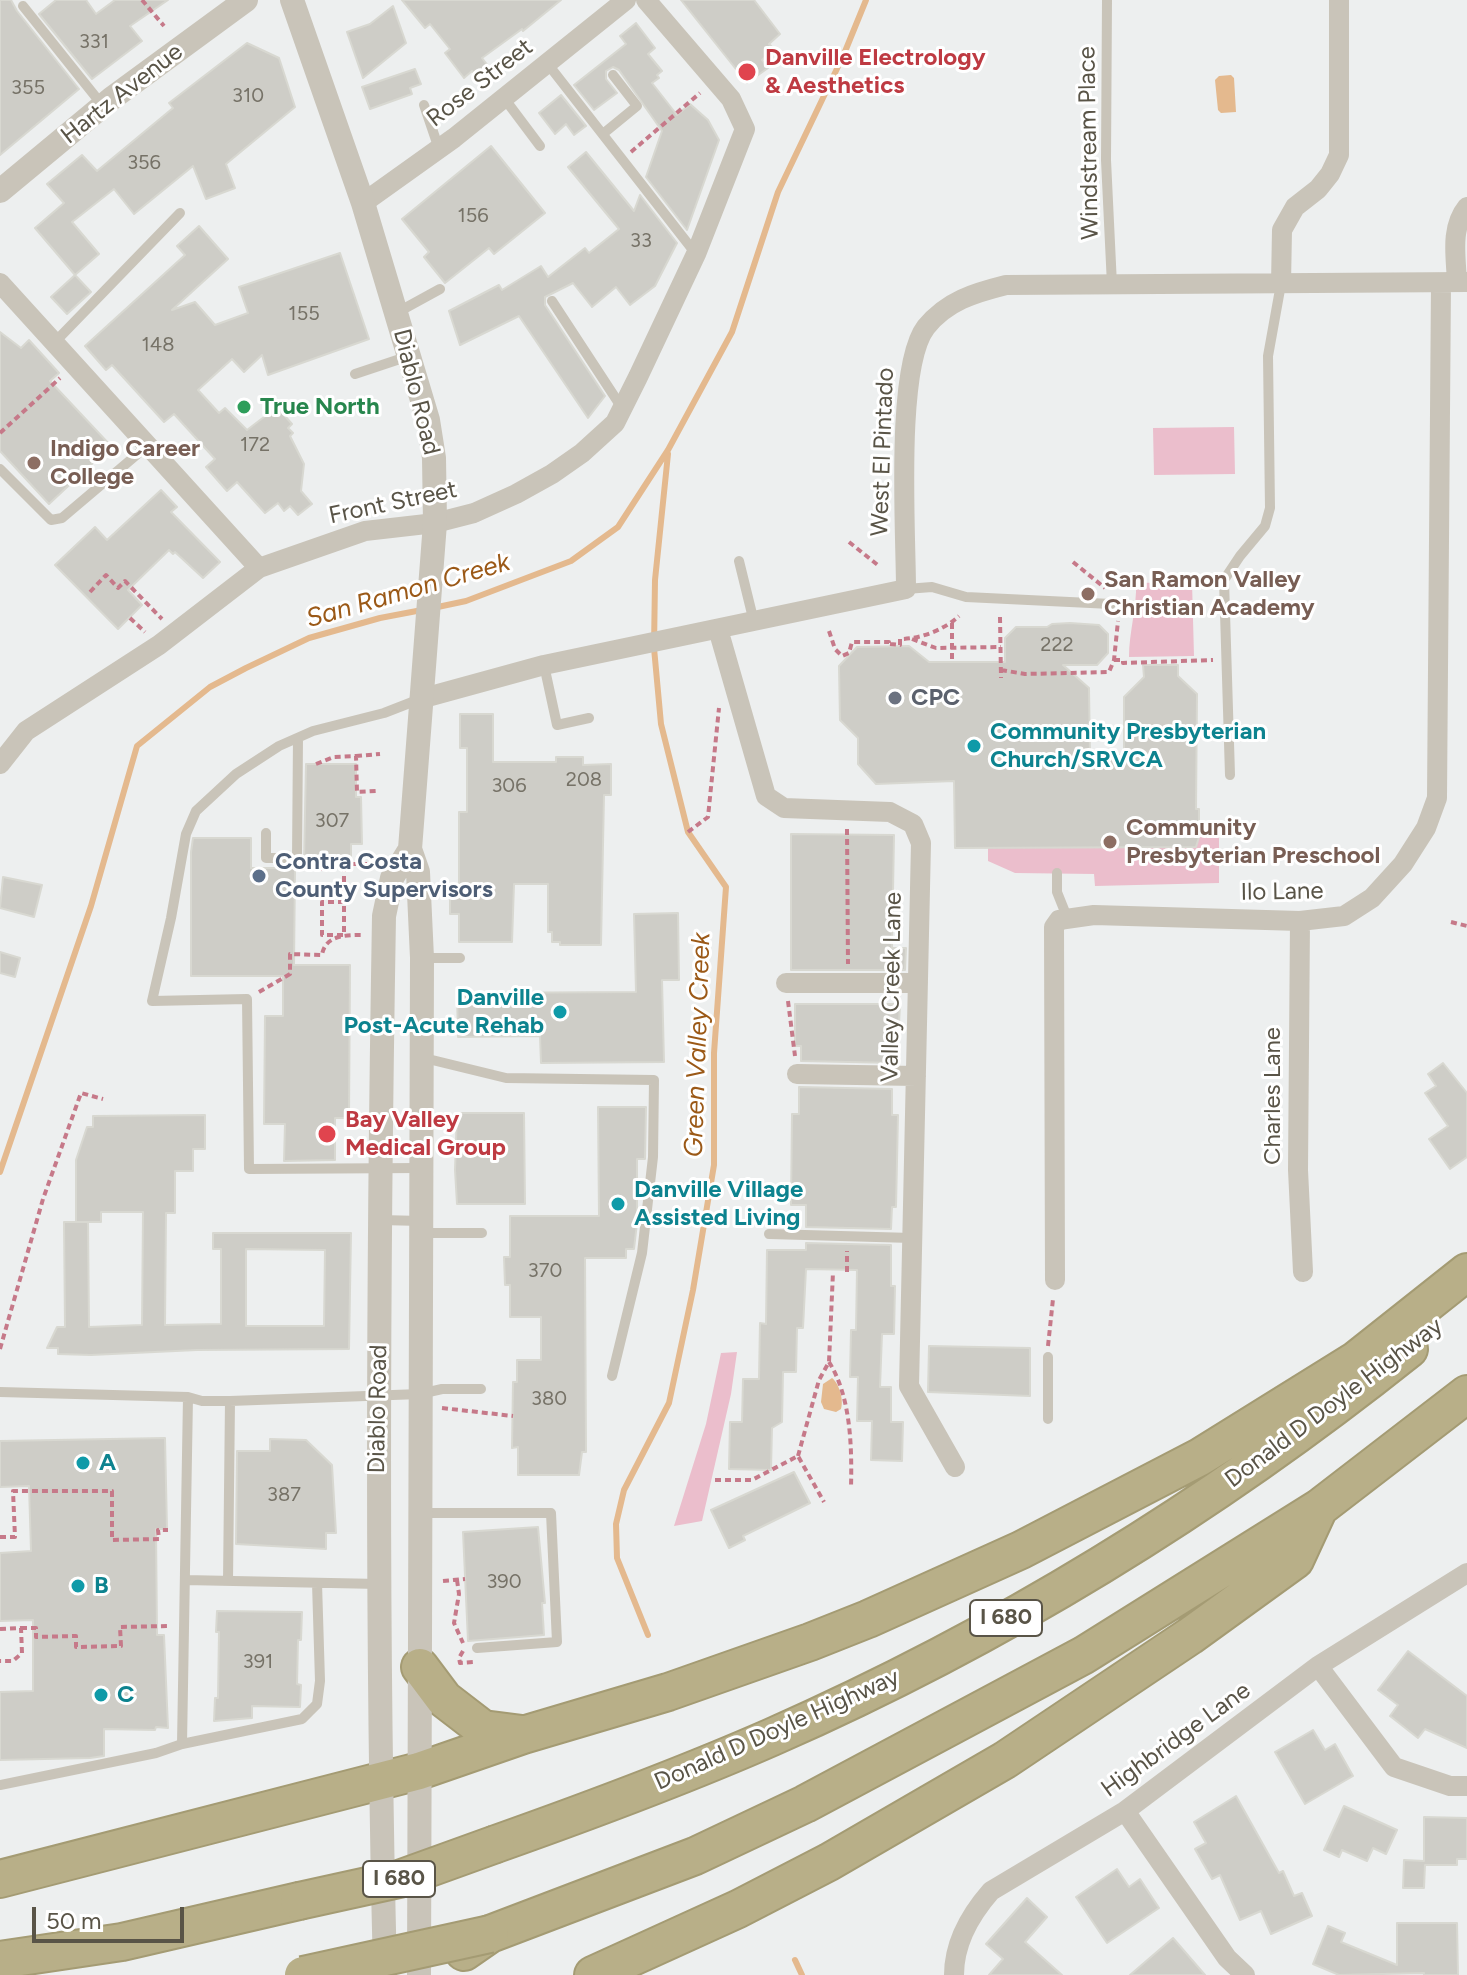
<!DOCTYPE html>
<style>
body{margin:0}
#map{position:relative;width:1467px;height:1975px;overflow:hidden;background:#edefef;font-family:Figtree,sans-serif}
canvas{display:block}
.scale{position:absolute;left:32px;top:1907px;width:152px;height:36px;box-sizing:border-box;border:4px solid #595447;border-top:0;padding-left:10px;font-size:24px;line-height:28px;white-space:nowrap;color:#595447;-webkit-text-stroke:6px #fff;paint-order:stroke}
</style>
<div id="map">
<canvas width="1467" height="1975"></canvas>
<div class="scale">50 m</div>
</div>
<script>
const ctx = document.querySelector('canvas').getContext('2d');
ctx.lineJoin = 'round';
function paint(path, color) {
  ctx.fillStyle = color;
  ctx.fill(path, 'evenodd');
}
function stroke(path, color, width, dash) {
  ctx.strokeStyle = color;
  ctx.lineWidth = width;
  ctx.lineCap = dash ? 'butt' : 'round';
  ctx.setLineDash(dash || []);
  ctx.stroke(path);
}
function write(font, color, halo, rows, align = 'center') {
  ctx.font = font + ' Figtree,sans-serif';
  ctx.lineWidth = 6;
  ctx.setLineDash([]);
  ctx.textBaseline = 'middle';
  ctx.strokeStyle = halo;
  ctx.fillStyle = color;
  for (const [text, x, y, turn = 0] of rows) {
    ctx.save();
    ctx.translate(x, y);
    ctx.rotate((+turn || 0) * Math.PI / 180);
    ctx.textAlign = isNaN(turn) ? turn : align;
    if (halo) ctx.strokeText(text, 0, 0);
    ctx.fillText(text, 0, 0);
    ctx.restore();
  }
}
paint(new Path2D(`
 M1234 427 1235 474 1154 475 1153 428Z
 M1192 582 1194 656 1129 657C1129 632 1137 608 1136 583Z
 M1199 834H1219V883L1095 886 1094 874 1015 873 988 861V848L1196 847Z
 M737 1352 731 1394 702 1521 674 1526 706 1424 721 1353Z`), '#ebbecc');
paint(new Path2D(`
 M1231 75 1234 78 1236 112 1221 113 1218 110 1215 80 1219 76Z
 M832 1378C839 1383 844 1400 841 1409L836 1412 824 1409 821 1402 823 1384Z`), '#e4b98e');
stroke(new Path2D(`
 M433 608 466 601 571 561 618 527 668 450 732 332 778 192 844 54 866 0
 M0 1172 91 906 137 746 210 687 246 668 309 638 380 618 422 610
 M648 1635 617 1558 616 1524 624 1490 669 1403 693 1290 714 1165V1053L726 887 688 832 661 724 654 648 655 580 668 454
 M795 1960 802 1975`), '#e4b98e', 6);
const building = new Path2D(`
 M0 0H11L17 11 79 89 0 155Z
 M56 0H86L96 14 115 0H168L130 26 142 41 92 79 39 14Z
 M402 0H561L523 31 522 29 482 58 489 67 477 77 472 71 464 78 445 53 450 49 430 24 425 28Z
 M681 0H754L780 34 769 44 774 49 762 60 768 68 747 83Z
 M393 6 406 43 363 78 347 32 370 24Z
 M636 23 655 48 648 54 662 71 657 75 659 78 652 83 677 115 690 104 708 120 719 140 687 230 646 177 662 131 619 70 613 67 606 71V79L617 93 594 110 574 85 626 44 620 36Z
 M247 43 279 58 295 107 226 164 235 188 206 199 193 166 134 214 114 189 72 222 99 254 75 275 35 228 64 203 47 184 82 155 97 171 173 108 169 103Z
 M415 69 421 84 410 88 412 94 370 109 362 87Z
 M561 95 586 126 574 135 566 124 555 134 539 113Z
 M491 146 545 213 494 254 489 248 445 283 424 257 429 252 402 219Z
 M586 152 634 211 640 195 677 243 655 286 630 305 616 287 592 307 573 283 545 297V305L605 396 588 418 519 316 460 345 449 311 499 285 502 290 541 266 548 277 585 248 589 253 619 229 568 167Z
 M199 226 228 259 172 310 195 302 215 325 248 313 239 287 340 253 369 339 268 375 262 355 244 372 232 359 198 390 219 413 225 408 247 430 277 407 292 424 288 428 293 433 290 436 304 464 301 491 312 504 298 515 290 506 284 511 278 503 265 513 237 482 227 491 206 467 215 459 174 414 164 422 112 365 106 370 85 346 185 255 177 246Z
 M75 275 91 292 67 314 51 297Z
 M0 332 21 348 29 340 59 373 50 381 111 446 49 504 0 451Z
 M161 490 177 507 171 512 220 562 203 578 175 552 173 554 169 550 128 590 142 605 118 629 55 565 95 527 107 540Z
 M1070 623 1099 625 1108 634V653L1097 665H1063L1089 688 1090 755H1124V697L1144 677 1143 665H1178V676L1197 694 1196 809H1199V837L1196 847 955 848 954 781 876 784 858 764V738L840 720 839 666 857 647 909 646 929 662H1005V638L1016 627H1047L1052 624Z
 M460 714H493V762H556V757H583V765L611 764V795H604L601 945H560V942H552V932H548V884H514L512 942H459V914H450V886H459V812H467V748H460Z
 M306 764H356V797H361L362 844H351V862H304Z
 M791 834 894 835 892 948H906L905 970H791Z
 M193 838H251V868H295L294 965H350L349 1118H335V1160L284 1161 285 1124H264L265 1016H283V976H191V852Z
 M3 877 42 885 34 917 0 908Z
 M678 913 679 980H662L664 1062 541 1063 540 1036 458 1037 457 993 636 992 634 914Z
 M0 952 20 958 15 977 0 973Z
 M795 1004H900L897 1063 801 1061V1046H795Z
 M1443 1063 1467 1093V1157L1450 1169 1429 1139 1448 1126 1425 1093 1436 1086 1428 1074Z
 M799 1087 892 1089V1115H898L896 1207H892L891 1229 806 1227V1205H791L792 1114H799Z
 M598 1107H646L645 1159H637V1223L634 1249H626V1258H585L586 1452H582L579 1475H518V1447L512 1448 513 1382H517V1360H541V1317H510V1285H505L504 1257H510V1216H599Z
 M457 1113H524L525 1204H457L455 1170Z
 M205 1115V1149H193V1171H175V1213H166L165 1325 221 1324V1249H213V1233H351L349 1349 197 1350 91 1355 58 1354V1348H47L57 1327H65L64 1222H88L89 1327 142 1325 143 1212H101V1222H76V1160L87 1127H93V1116ZM246 1249 325 1250 324 1326H246Z
 M806 1243 891 1245V1286H895L894 1334H882L880 1387H891V1422H903L902 1461 871 1460 872 1421H857L858 1377H850L851 1330H856L857 1270 806 1269 803 1328H797L796 1372H783L782 1422 772 1428 771 1470 729 1469 730 1422H742L743 1379H759L760 1323 766 1324 767 1250H806Z
 M929 1346 1030 1348V1396L928 1392Z
 M165 1438 167 1529H156L157 1635H164L168 1728 156 1727 155 1730 104 1729V1756L90 1758 0 1760V1692L33 1691V1620L0 1621V1553L31 1551 29 1486 0 1487V1441Z
 M270 1439 306 1440 332 1465 336 1533H326V1549L236 1544 237 1451H270Z
 M794 1472 810 1503 743 1536 745 1540 729 1548 711 1510Z
 M538 1527 545 1603H542L544 1635 468 1641 463 1532Z
 M217 1611 302 1612 301 1640H298L297 1684 301 1685 300 1707 252 1706V1718L214 1721 215 1698H218L219 1632H216Z
 M1408 1651 1467 1696V1748L1425 1729 1418 1738 1390 1716 1398 1705 1378 1690Z
 M1313 1730 1325 1750 1335 1744 1353 1776 1305 1804 1275 1752Z
 M1236 1796 1279 1873 1283 1871 1294 1896 1302 1893 1312 1916 1271 1934 1261 1911 1240 1920 1220 1875 1212 1879 1195 1849 1206 1843 1194 1822Z
 M1344 1806 1397 1830 1386 1854 1373 1848 1367 1861 1342 1850 1339 1857 1324 1850Z
 M1424 1817 1467 1818V1859H1457V1865H1425L1424 1888H1403L1404 1860 1424 1861Z
 M1117 1869 1129 1887 1140 1879 1159 1908 1107 1943 1076 1897Z
 M1027 1898 1047 1917 1025 1942 1062 1975H989L1003 1959 986 1944Z
 M1397 1923H1457L1458 1975H1424V1973L1339 1975 1313 1964 1328 1926 1345 1933 1341 1942 1397 1965Z
 M1173 1938 1205 1975H1130Z`);
paint(building, '#cecdc7');
stroke(building, '#d8d8d1', 2);
const motorway = new Path2D(`
 M420 1667 444 1699 483 1729 522 1734
 M496 1844C589 1811 681 1777 772 1737 999 1637 1215 1504 1409 1349
 M0 1879 419 1771 523 1735 668 1692 810 1642 868 1619 1021 1550 1200 1457 1356 1360 1467 1272
 M464 1952 490 1934 695 1856 805 1804 1084 1655 1319 1508 1467 1394
 M0 1960 122 1942 299 1901
 M593 1975 738 1909 829 1862 1005 1760 1190 1636 1295 1560 1319 1508`);
stroke(motorway, '#a49b73', 40);
stroke(new Path2D(`
 M142 0 164 26
 M631 152 700 93
 M0 433 60 378
 M849 542 879 566
 M1073 562 1105 588
 M90 592 106 575 118 588 125 581 162 619
 M1000 617 1001 678
 M130 618 145 632
 M952 623V662
 M829 631 835 649 842 656 849 653 852 642H889V646
 M912 639 936 648 1001 647
 M890 644 900 645V639C920 639 944 630 959 616
 M1114 660H1123V663L1213 660
 M1001 670 1025 674 1109 672 1114 660 1118 621
 M356 756 380 754
 M316 764 334 757 356 756 357 792 376 791
 M847 829 848 964
 M688 832 708 817 719 708
 M306 869H326V864H369
 M344 902H322V935H344V864
 M1451 922 1467 926
 M259 992 290 974V954L322 955C325 935 346 935 363 935
 M788 1001 795 1056
 M847 1272V1251
 M1048 1346 1053 1299
 M0 1349 43 1199 81 1093 103 1099
 M829 1362C851 1397 852 1447 851 1488
 M442 1408 513 1416
 M798 1456 819 1380 829 1362 833 1272
 M715 1480H752L798 1456 824 1502
 M0 1537H15L13 1491H112V1540L159 1539 158 1530H168
 M457 1580 459 1594 454 1623 463 1643
 M443 1581 465 1579
 M21 1628H36V1637L76 1636V1647L121 1646 120 1627 167 1626
 M0 1629 21 1628 22 1653 13 1661H0
 M463 1651 459 1658 460 1663 474 1662`), '#c67989', 4, [6, 4]);
stroke(new Path2D(`
 M1107 0 1106 160 1112 285
 M23 6 103 106
 M547 63 696 254
 M504 98 540 146
 M424 105 439 149
 M604 133 637 106 613 75
 M552 301 622 408
 M398 312 440 289
 M54 343 180 213
 M355 374 409 356
 M0 469 51 520 62 518 147 446
 M739 561 754 622
 M906 589 932 587 966 597 1111 604
 M544 665 557 725 589 718
 M420 699 384 713 313 731 279 746 236 774 196 811 186 834 171 918 152 1001 247 999 249 1169 420 1168
 M1230 775 1224 580 1240 556 1265 526 1270 508 1268 356 1281 284
 M266 833V858H297L298 738
 M1057 873V892L1067 917
 M422 958H460
 M424 1058 506 1078 654 1080 653 1157 642 1253 612 1376
 M380 1220 422 1221
 M423 1233H482
 M769 1234 912 1238
 M1048 1357V1419
 M0 1392 188 1397 202 1401H230L420 1394 442 1389H481
 M420 1513H551L557 1642 477 1648
 M185 1580 379 1584
 M228 1581 230 1401
 M182 1744 188 1397
 M0 1785 156 1753 182 1744 302 1719 317 1704 320 1681 317 1583`), '#c9c4b9', 10);
stroke(new Path2D(`
 M363 203 454 138 626 0
 M1457 282C1456 257 1450 228 1467 207
 M0 283 259 568
 M1281 284 1282 230 1295 207 1318 189 1330 174 1339 155V0
 M718 629 766 796 784 808 890 812 913 824 921 843 909 1386 955 1467
 M420 699 544 665 906 589C906 533 895 367 926 327 947 301 974 293 1006 285L1467 282
 M0 764 26 731 159 645 259 568 365 531 435 523 474 513 516 494 552 474 582 453 615 423 638 377 696 254 745 129 731 99 646 0
 M1300 921 1298 1170 1303 1272
 M786 983H918
 M797 1074 916 1076
 M1055 1280 1054 927 1059 920 1094 915 1300 921 1344 916 1372 898 1403 864 1426 828 1437 798 1441 283
 M1318 1666 1394 1767 1450 1786H1467
 M1125 1811 1227 1958 1245 1975
 M954 1975C954 1942 970 1915 991 1891L1125 1811 1318 1666 1467 1573`), '#c9c4b9', 20);
stroke(new Path2D(`
 M292 0 363 203 428 420 434 458 435 523 410 849 418 872 422 958 419 1975
 M0 191 111 99 246 0
 M385 1972C376 1620 378 1268 384 916L392 878 410 849`), '#c9c4b9', 24);
stroke(motorway, '#b8af88', 36);
const motorwayBridge = new Path2D(`
 M299 1901 399 1879 496 1844
 M303 1975 490 1934`);
stroke(motorwayBridge, '#a49b73', 40, []);
stroke(motorwayBridge, '#b8af88', 36);
for (const [x, y, r, color] of [
 [747,72,10,"#e0444e"],
 [244,407,8,"#2e9e5b"],
 [34,463,8,"#8d6e63"],
 [1088,594,8,"#8d6e63"],
 [895,698,8,"#6b7280"],
 [974,746,8,"#0f9aa8"],
 [1110,842,8,"#8d6e63"],
 [259,876,8,"#5c6f8a"],
 [560,1012,8,"#0f9aa8"],
 [327,1134,10,"#e0444e"],
 [618,1204,8,"#0f9aa8"],
 [83,1463,8,"#0f9aa8"],
 [78,1586,8,"#0f9aa8"],
 [101,1695,8,"#0f9aa8"]
]) {
  const dot = new Path2D();
  dot.arc(x, y, r, 0, 2 * Math.PI);
  ctx.fillStyle = color;
  ctx.fill(dot);
  stroke(dot, '#fff', 3);
}
write('20px', '#767267', null, [
 ["331",94,42],
 ["355",28,88],
 ["310",248,96],
 ["356",144,163],
 ["156",473,216],
 ["33",641,241],
 ["155",304,314],
 ["148",158,345],
 ["172",255,445],
 ["222",1057,645],
 ["208",584,780],
 ["306",509,786],
 ["307",332,821],
 ["370",545,1271],
 ["380",549,1399],
 ["387",284,1495],
 ["390",504,1582],
 ["391",258,1662]
]);
for (const [x, y, w] of [
 [1006,1618,72],
 [399,1879,72]
]) {
  const box = new Path2D();
  box.roundRect(x - w / 2, y - 18, w, 36, 6);
  ctx.fillStyle = '#fff';
  ctx.fill(box);
  stroke(box, '#595447', 2);
}
write('bold 22px', '#595447', null, [
 ["I 680",1006,1618],
 ["I 680",399,1879]
]);
write('bold 24px', '#be3a42', '#fff', [
 ["Danville Electrology",765,58],
 ["& Aesthetics",765,86],
 ["Bay Valley",345,1120],
 ["Medical Group",345,1148]
], 'left');
write('24px', '#595447', '#fff', [
 ["Rose Street",480,83,-38],
 ["Hartz Avenue",122,94,-38],
 ["Windstream Place",1089,143,-91],
 ["Diablo Road",416,392,76],
 ["West El Pintado",883,452,-88],
 ["Front Street",393,503,-12],
 ["Ilo Lane",1282,892,-1],
 ["Valley Creek Lane",892,987,-89],
 ["Charles Lane",1273,1096,-90],
 ["Donald D Doyle Highway",1334,1403,-37],
 ["Diablo Road",378,1409,-89],
 ["Donald D Doyle Highway",777,1730,-24],
 ["Highbridge Lane",1176,1740,-36]
]);
write('bold 24px', '#27864d', '#fff', [
 ["True North",260,407]
], 'left');
write('bold 24px', '#785e54', '#fff', [
 ["Indigo Career",50,449],
 ["College",50,477],
 ["San Ramon Valley",1104,580],
 ["Christian Academy",1104,608],
 ["Community",1126,828],
 ["Presbyterian Preschool",1126,856]
], 'left');
write('bold 24px', '#5b616d', '#fff', [
 ["CPC",911,698]
], 'left');
write('bold 24px', '#0d838f', '#fff', [
 ["Community Presbyterian",990,732],
 ["Church/SRVCA",990,760],
 ["Danville",544,998,"right"],
 ["Post-Acute Rehab",544,1026,"right"],
 ["Danville Village",634,1190],
 ["Assisted Living",634,1218],
 ["A",99,1463],
 ["B",94,1586],
 ["C",117,1695]
], 'left');
write('bold 24px', '#4e5e75', '#fff', [
 ["Contra Costa",275,862],
 ["County Supervisors",275,890]
], 'left');
write('italic 26px', '#9b5917', '#fff', [
 ["San Ramon Creek",408,591,-16],
 ["Green Valley Creek",698,1045,-88]
]);
</script>
